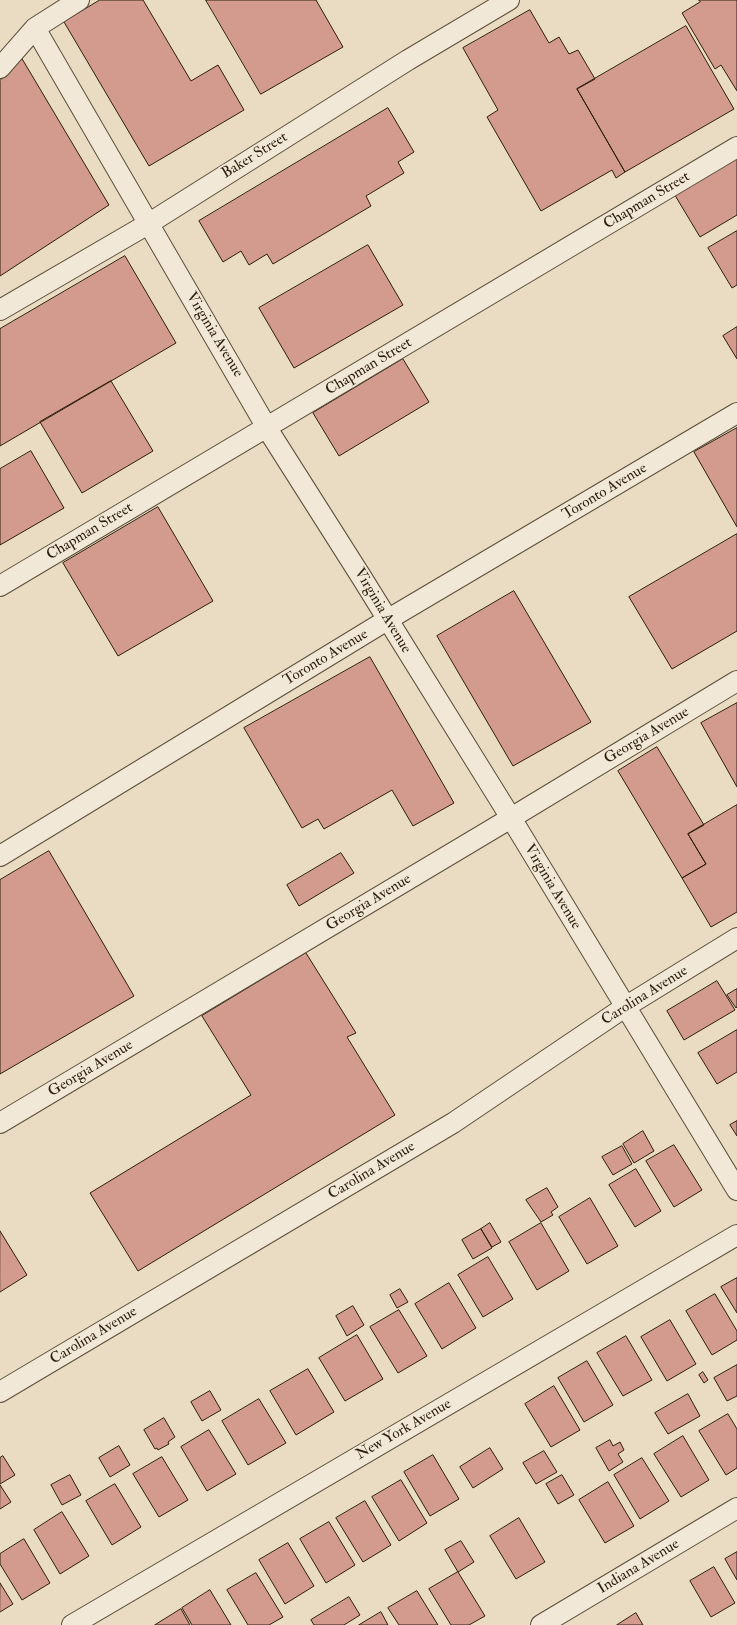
<!DOCTYPE html>
<style>
body{margin:0}
canvas{display:block;background:#e9dcc2}
</style>
<canvas width="737" height="1625"></canvas>
<script>
const ctx = document.querySelector('canvas').getContext('2d');
ctx.lineJoin = 'round';
function paint(path, color) {
  ctx.fillStyle = color;
  ctx.fill(path, 'evenodd');
}
function stroke(path, color, width, dash) {
  ctx.strokeStyle = color;
  ctx.lineWidth = width;
  ctx.lineCap = dash ? 'butt' : 'round';
  ctx.setLineDash(dash || []);
  ctx.stroke(path);
}
function write(font, color, halo, rows, align = 'center') {
  ctx.font = font + ' "IM FELL Double Pica",serif';
  ctx.lineWidth = 3.5;
  ctx.setLineDash([]);
  ctx.textBaseline = 'middle';
  ctx.strokeStyle = halo;
  ctx.fillStyle = color;
  for (const [text, x, y, turn = 0] of rows) {
    ctx.save();
    ctx.translate(x, y);
    ctx.rotate((+turn || 0) * Math.PI / 180);
    ctx.textAlign = isNaN(turn) ? turn : align;
    if (halo) ctx.strokeText(text, 0, 0);
    ctx.fillText(text, 0, 0);
    ctx.restore();
  }
}
const building = new Path2D(`
 M100 0H143L191 81 218 65 244 110 149 166 64 22Z
 M206 0H316L343 47 261 94Z
 M699 0H737V91L721 65 715 69 682 13 700 2Z
 M530 10 549 43 559 37 569 54 578 50 595 79 577 89 625 172 616 178 612 170 541 211 487 117 498 110 463 48Z
 M686 26 734 109 625 172 577 89Z
 M21 57 109 205 0 276V81Z
 M388 108 414 152 398 162 404 173 366 196 371 206 273 264 267 254 249 265 241 251 223 262 199 221Z
 M737 155V215L700 237 673 192Z
 M737 231V285L732 288 708 248Z
 M368 245 403 305 294 368 259 308Z
 M125 256 176 343 0 446V329Z
 M737 327V359L723 336Z
 M403 359 429 402 339 456 313 413Z
 M111 381 153 451 82 493 40 422Z
 M737 428V527L694 452Z
 M31 451 64 508 0 545V469Z
 M158 507 213 601 118 656 63 563Z
 M737 534V631L672 669 629 597Z
 M514 591 591 722 513 766 437 636Z
 M370 657 454 803 413 826 392 790 324 829 318 819 302 828 244 728Z
 M737 703V787L701 723Z
 M657 747 704 825 688 834 706 864 682 878 618 771Z
 M737 805V912L711 927 682 878 706 864 688 834Z
 M49 851 134 996 0 1074V880Z
 M341 853 354 873 299 906 287 885Z
 M306 953 356 1033 347 1037 395 1115 138 1271 90 1193 251 1095 202 1016Z
 M717 981 735 1010 684 1040 667 1011Z
 M737 989V1007L736 1008 727 995Z
 M737 1030V1072L717 1084 698 1053Z
 M737 1121V1136L730 1125Z
 M643 1131 654 1151 634 1163 623 1144Z
 M674 1145 702 1190 674 1207 646 1161Z
 M622 1146 632 1164 613 1175 602 1157Z
 M636 1169 661 1211 635 1227 609 1185Z
 M547 1188 558 1207 551 1212 553 1215 541 1222 526 1200Z
 M590 1198 618 1246 587 1264 559 1217Z
 M490 1223 501 1242 492 1247 481 1229Z
 M541 1223 569 1271 537 1290 509 1242Z
 M481 1229 492 1248 473 1259 462 1240Z
 M0 1231 27 1275 0 1292Z
 M488 1257 513 1299 483 1317 458 1275Z
 M737 1278V1313L721 1287Z
 M449 1283 476 1328 442 1349 415 1304Z
 M400 1289 408 1302 397 1308 390 1295Z
 M715 1294 737 1331V1340L712 1355 686 1311Z
 M353 1306 364 1325 347 1336 336 1316Z
 M399 1310 427 1356 398 1373 370 1327Z
 M670 1320 696 1364 667 1381 641 1337Z
 M357 1335 383 1379 345 1401 319 1358Z
 M626 1336 652 1380 623 1396 597 1353Z
 M587 1361 613 1405 584 1422 558 1378Z
 M737 1365V1396L727 1401 714 1378Z
 M308 1369 334 1412 296 1435 270 1391Z
 M703 1372 708 1380 704 1383 699 1375Z
 M554 1386 580 1430 551 1447 525 1404Z
 M210 1391 221 1410 202 1421 191 1402Z
 M688 1394 700 1416 668 1434 655 1413Z
 M259 1399 286 1443 248 1465 222 1421Z
 M728 1414 737 1429V1468L726 1475 699 1431Z
 M164 1418 175 1437 168 1442 169 1444 158 1450 157 1448 155 1449 144 1430Z
 M209 1430 236 1474 207 1491 181 1447Z
 M683 1436 709 1480 681 1497 654 1454Z
 M610 1440 613 1446 620 1442 624 1450 618 1454 623 1462 609 1471 596 1448Z
 M119 1446 130 1465 110 1477 99 1458Z
 M490 1448 503 1469 473 1488 460 1467Z
 M544 1451 557 1472 536 1484 523 1463Z
 M433 1455 459 1499 430 1516 404 1472Z
 M3 1456 15 1475 0 1484V1458Z
 M162 1457 188 1500 159 1517 133 1474Z
 M642 1458 669 1501 640 1519 614 1475Z
 M70 1475 81 1495 62 1505 51 1485Z
 M562 1475 574 1495 558 1504 546 1484Z
 M401 1480 427 1523 399 1541 372 1497Z
 M608 1482 634 1526 605 1543 579 1500Z
 M115 1484 141 1527 112 1545 86 1501Z
 M0 1485 11 1502 0 1509Z
 M365 1501 391 1545 363 1562 336 1518Z
 M62 1512 89 1556 60 1574 34 1530Z
 M519 1518 545 1562 516 1579 490 1536Z
 M329 1522 355 1565 326 1583 300 1539Z
 M24 1539 50 1583 22 1600 0 1564V1554Z
 M461 1541 474 1562 458 1572 445 1550Z
 M288 1543 314 1586 285 1604 259 1560Z
 M737 1552V1580L725 1559Z
 M714 1567 735 1603 711 1617 690 1581Z
 M458 1572 485 1616 469 1625H451L429 1589Z
 M256 1573 283 1617 269 1625H248L227 1590Z
 M0 1583 13 1604 0 1612Z
 M210 1590 231 1625H192L182 1608Z
 M417 1591 438 1625H399L388 1608Z
 M349 1597 360 1615 344 1625H314L311 1620Z
 M181 1609 190 1625H155Z
 M381 1612 388 1625H359Z
 M636 1613 643 1625H617Z`);
paint(building, '#d39a8e');
stroke(building, '#2d1e0b', 1);
const street = new Path2D(`
 M35 28 270 433 362 578 511 818 737 1190
 M0 68 35 28 79 0
 M0 310 148 224 408 60 509 0
 M0 586 737 147
 M0 856 387 620 737 413
 M0 1123 511 818 737 681
 M0 1392 453 1123 625 1007 737 938
 M72 1625 737 1235
 M541 1625 737 1508`);
stroke(street, '#5c4e39', 22);
stroke(street, '#f1e8d7', 20);
write('15px', '#2d1e0b', '#f1e8d7', [
 ["Baker Street",255,156,-32],
 ["Chapman Street",647,201,-31],
 ["Virginia Avenue",214,335,59],
 ["Chapman Street",369,367,-31],
 ["Toronto Avenue",605,492,-31],
 ["Chapman Street",90,532,-31],
 ["Virginia Avenue",382,611,59],
 ["Toronto Avenue",326,658,-31],
 ["Georgia Avenue",647,736,-31],
 ["Virginia Avenue",552,887,59],
 ["Georgia Avenue",369,903,-31],
 ["Carolina Avenue",645,996,-32],
 ["Georgia Avenue",91,1069,-31],
 ["Carolina Avenue",372,1171,-31],
 ["Carolina Avenue",94,1336,-31],
 ["New York Avenue",404,1430,-30],
 ["Indiana Avenue",639,1567,-31]
]);
</script>
